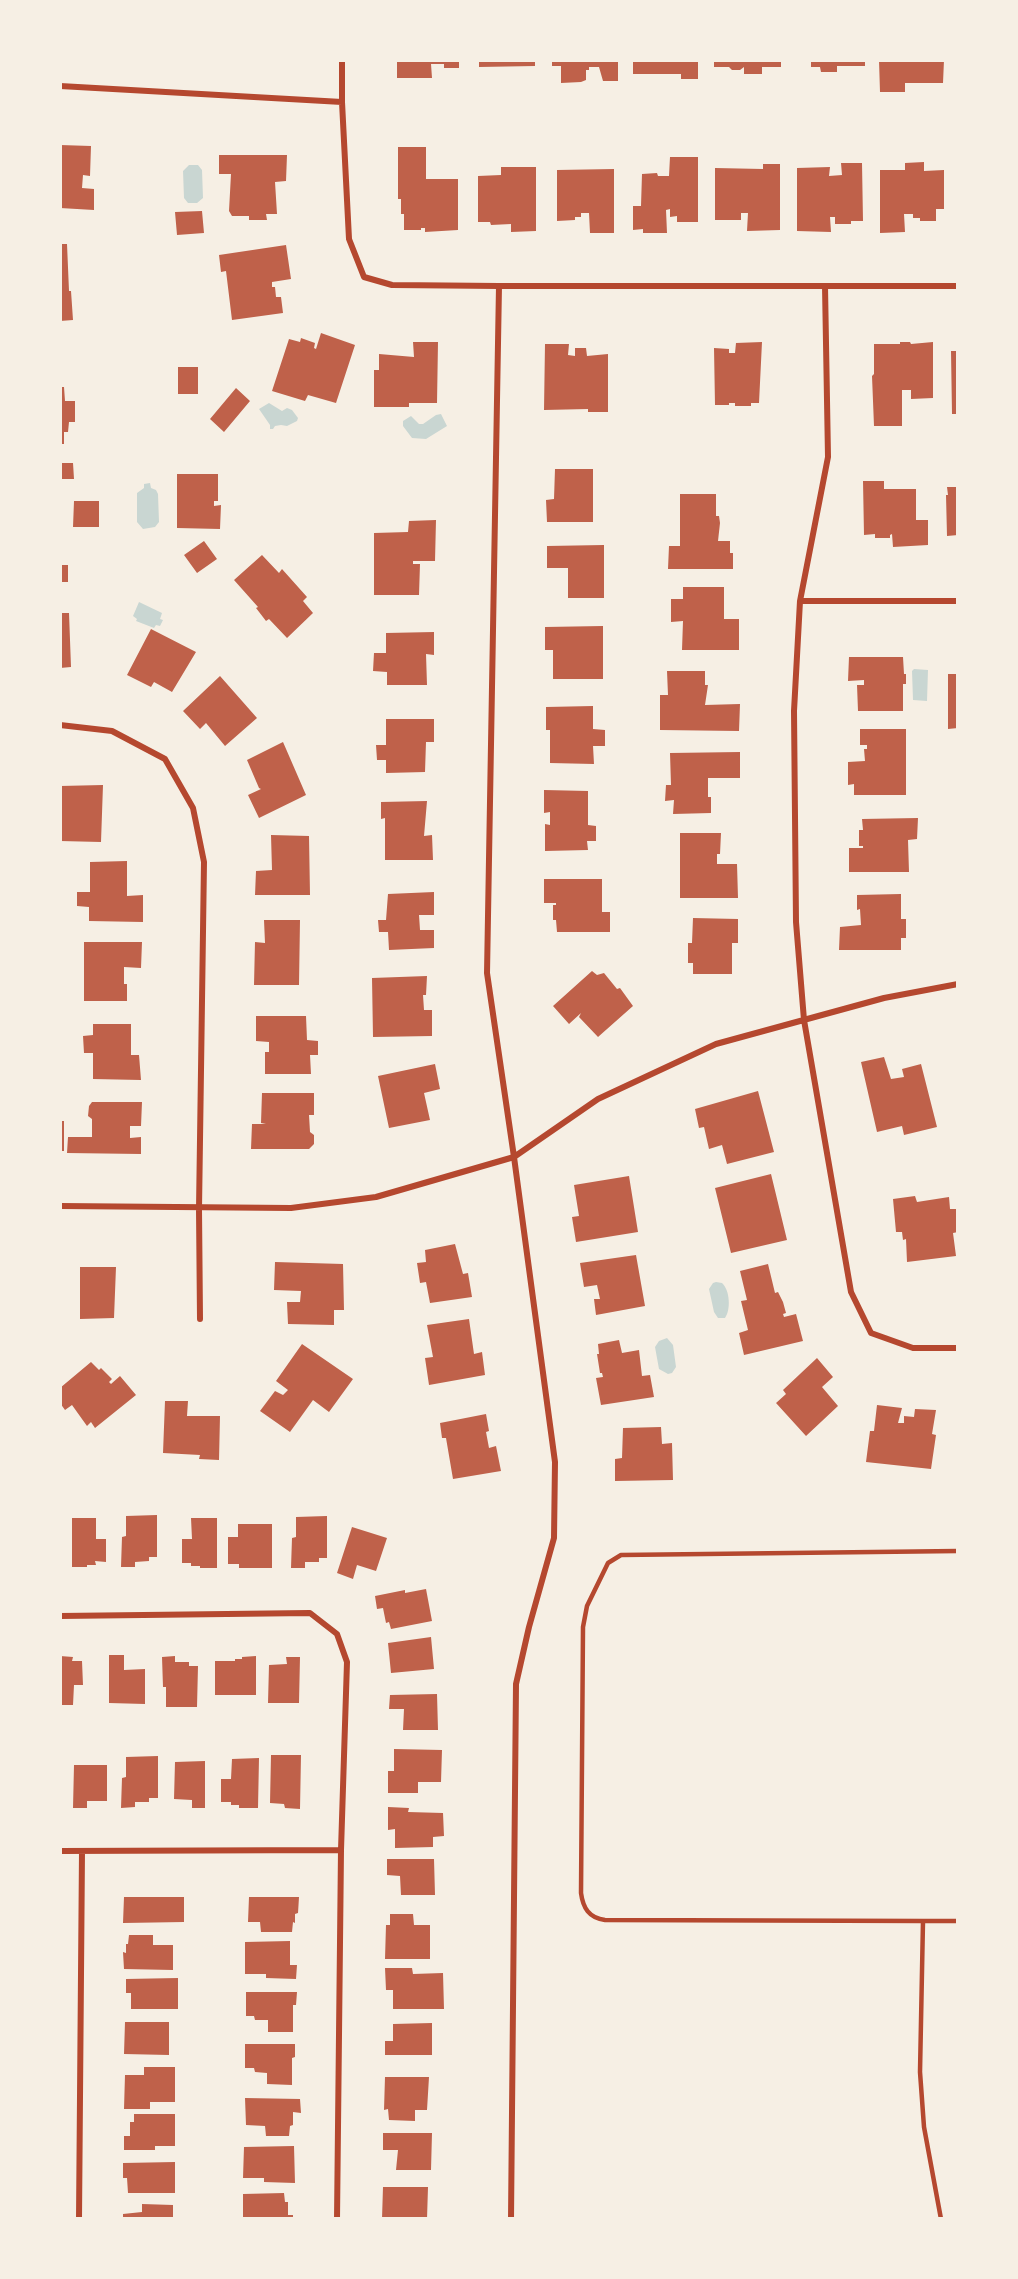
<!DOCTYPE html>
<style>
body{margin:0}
#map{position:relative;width:1018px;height:2279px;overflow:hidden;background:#f6efe4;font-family:Arial,sans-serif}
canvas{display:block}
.frame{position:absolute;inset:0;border:62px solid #f6efe4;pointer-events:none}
</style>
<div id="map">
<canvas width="1018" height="2279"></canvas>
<div class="frame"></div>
</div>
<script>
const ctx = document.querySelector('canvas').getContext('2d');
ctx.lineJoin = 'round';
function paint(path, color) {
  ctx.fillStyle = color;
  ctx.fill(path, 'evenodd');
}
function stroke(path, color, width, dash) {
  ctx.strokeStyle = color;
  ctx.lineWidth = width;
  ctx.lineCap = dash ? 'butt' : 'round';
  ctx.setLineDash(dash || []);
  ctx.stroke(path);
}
paint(new Path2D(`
 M189 165H198L202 170 203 198 197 203H188L184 198 183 171Z
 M269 403 282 411 287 408 292 410 298 418 297 421 287 426 281 425 275 426 273 429H270V425L259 409Z
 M441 414 447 426 426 439 412 438 403 426V421L411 416 419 424H423L436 415Z
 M150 483 151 488 156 490 158 494 159 522 155 527 143 529 137 522V493L144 488V484Z
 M139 602 162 613 160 619 163 620 160 626 156 625 154 628 136 621 137 619 133 616Z
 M914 669 928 670 927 701 913 700 912 671Z
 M716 1282 722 1283C730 1290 731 1310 725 1318H718L714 1312 709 1289 713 1283Z
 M667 1338 673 1345 676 1367 672 1373 668 1374 659 1369 655 1347 659 1341Z`), '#c9d6d2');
paint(new Path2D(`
 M397 60H459V68H444V64H431L432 78H397Z
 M479 60H535V66L479 67Z
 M552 60H618V81H603L599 67H589V70H586V80L581 82 561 83V66H552Z
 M633 60H698V79H681V74H633Z
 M714 60H781V67H762V74H744V67L740 70H732L729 67H714Z
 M811 60H865V66H837V72H821L820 67H811Z
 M879 60H944L943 83H905V92H880Z
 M60 145 91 146 90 176 83 175 82 188 94 189V210L60 208Z
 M398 147H426V179H458V230L425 232V228H421V230H404V214H401V199H398Z
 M219 155H287L286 181 275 182 277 214H266L267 220H249V216H232L229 211 231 174H219Z
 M670 157H698V222H677V216L670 217V209L666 210 667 233H643V229L633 230V206H641L642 174 657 173 658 176H669Z
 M924 162V171L944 170V209H936V221H920V218H913V214H904L905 232 880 233V170H905V163Z
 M841 163H862L863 221H851V224H835V217H830L831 232 797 231V168L830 167 829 176 842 175Z
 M763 164H780V230L747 231 748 213H741V220H715V168L763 169Z
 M501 167H536V231L511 232V224L491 225 490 222H478V176L501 175Z
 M614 169V233H590L589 213H581V217H575V220L557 221V170Z
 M202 211 204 233 177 235 175 212Z
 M60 244H67L69 291H71L73 320 60 321Z
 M286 245 291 279 272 282V287H275L276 297H281L283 313 232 320 226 271 221 272 219 255Z
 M321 333 355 345 336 403 308 395 305 401 272 391 289 339 300 342 301 338 315 343 314 348 316 349Z
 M413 342H438L437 403H409V407H374V370H379V354L414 357Z
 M762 342 759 403H751V406H735V403H729V405H715L714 348 729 349V353H735L736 343Z
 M900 342H910L911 344 933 342V398L911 399V390H902V426H874L872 376 874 374V344H900Z
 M545 344H569L568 355 575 356V348H586L587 356 608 354V412H588V409L544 410Z
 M951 351H958V414H952Z
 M178 367H198V394H178Z
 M60 387H64L65 401H75V422H69L68 432H64V444H60Z
 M236 388 250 401 224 432 210 419Z
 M60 463H73L74 479H60Z
 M555 469H593V522H547L546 500 554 499Z
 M177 474H218V501H214V506L221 505 220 529 177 528Z
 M863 481H884V489H916V520H928V545L893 547 892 534 890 535V538H875V534L864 535Z
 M947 487H958V535L947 536 946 495H948Z
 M680 494H716V516H719L720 523 718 541H730V553H733V569H668L669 546H680Z
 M74 501H99V527H73Z
 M436 520 435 561H413V564H420L419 595H374V533L408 532 409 521Z
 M204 541 217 559 197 573 184 555Z
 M604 545V598H568V568H547V546Z
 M262 555 279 573 282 569 307 597 303 601 313 613 287 638 269 619 266 621 256 608 258 607 234 580Z
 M60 565H68V582H60Z
 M683 587H724V619H739V650H682L683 621 671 622V599H683Z
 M60 613H69L71 667 60 668Z
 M603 626V679H553V650H545V627Z
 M151 629 196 652 172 692 154 682 151 687 127 675Z
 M434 632V655L426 654 427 685H387V672L373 671 374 653H386V633Z
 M849 657H903L904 674H906V684H903V711H858L857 685H864V680L848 681Z
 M667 671H705V685H708L705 705 740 704 739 731 660 730V695H668Z
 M948 674H958V728L948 729Z
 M220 676 257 718 225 746 206 723 200 729 183 711Z
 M593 706V729L605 730V746H593L594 764 550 763V730H546V707Z
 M386 719H434V742H426L425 772 386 773V760H377L376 745H386Z
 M860 729H906V795H854V784L848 785V762L865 761 864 749H867V745H860Z
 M283 742 306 795 259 818 248 795 261 789 259 788 247 760Z
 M740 752V778H708V797H711V813L673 814 674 800 665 801 666 785H671L670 753Z
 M103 785 101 842 60 841V786Z
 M544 790 588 791V825L596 826V841H587L588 850 545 851V824L550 825V812L544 813Z
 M427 801 424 836 432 835 433 860H385V818L381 819V802Z
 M918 818 917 839 908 840 909 872H849V848H863V846H859V830H863L862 819Z
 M680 833H721L720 854H717V864H737L738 898H680Z
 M271 835 309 836 310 895H255L256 871 272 870Z
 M127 861V896L143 895V922L89 921V907L77 906V892H90V862Z
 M544 879H602V912H610V932H557L556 920H553V905H556V903H544Z
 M434 892V915H419L420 930H434V948L389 950 388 932H379L378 920H386L388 894Z
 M901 894V919H906V938H901V950H839L840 927 861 925 860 909 857 910V895Z
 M693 918 738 919V943H732V974H693V963H688V943H692Z
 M264 920H300L299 985H254L255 942 265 943Z
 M84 942H142L141 968 124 967V984H127V1001H84Z
 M592 971 597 975 604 973 617 989 620 988 633 1006 598 1037 579 1017 581 1013 569 1024 553 1006Z
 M427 976 426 995H423L424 1010H432V1036L373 1037 372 978Z
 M256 1016H306L307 1040 318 1041V1055H310L311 1074H265V1052H269V1042L256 1041Z
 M93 1024H131V1055H139L141 1080 93 1079V1053H84L83 1036 93 1035Z
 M884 1057 891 1079 904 1077 902 1069 921 1064 937 1127 904 1135 902 1126 877 1132 861 1062Z
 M435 1064 440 1089 424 1093 430 1120 389 1128 378 1076Z
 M758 1091 774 1152 727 1164 722 1145 709 1149 704 1127 699 1128 695 1109Z
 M262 1093H314V1115H309L310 1132 314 1135V1144L309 1149H251L252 1124H266L261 1123Z
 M92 1102H142L141 1126H130V1138L141 1137V1154L67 1153 68 1137H92V1119L88 1116 89 1106Z
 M60 1121H64V1151H60Z
 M771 1174 787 1240 731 1253 715 1188Z
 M629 1176 638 1232 576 1242 572 1217 579 1216 574 1185Z
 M915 1196 917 1202 949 1197 950 1209H956L958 1221V1232L953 1233 956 1256 907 1262 906 1239 903 1240 902 1232H896L893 1199Z
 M455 1244 463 1274 468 1273 472 1297 430 1303 426 1282 420 1283 417 1263 426 1262 425 1250Z
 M636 1255 645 1306 596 1315 594 1299H600L597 1285 584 1287 580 1263Z
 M275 1262 343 1264 344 1310H334V1325L288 1324 287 1302H300L301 1291 274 1290Z
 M768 1264 775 1293 778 1292 783 1302 786 1313 783 1314 784 1317 796 1314 803 1341 744 1355 739 1333 748 1330 741 1301 747 1300 740 1271Z
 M80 1267H116L114 1318 80 1319Z
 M469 1319 474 1354 482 1352 485 1375 429 1385 425 1358 433 1357 427 1325Z
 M619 1340 622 1353 639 1350 642 1376 650 1375 654 1397 601 1405 596 1378 603 1377 602 1373H600L597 1354H599L598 1344Z
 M302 1344 353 1379 329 1412 313 1400 290 1432 260 1411 275 1391 283 1395 288 1390 276 1381Z
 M817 1358 833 1377 822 1387 838 1406 806 1436 776 1403 786 1394 783 1390Z
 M91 1362 99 1370 101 1368 112 1379 109 1382 111 1384 120 1376 136 1395 95 1428 91 1422 87 1426 72 1405 65 1410 60 1403V1388Z
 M165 1401H188L187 1416H220L219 1460 199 1459 200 1455 163 1453Z
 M877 1405 902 1408 898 1423H904V1416L914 1417 915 1409 936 1410 932 1434 936 1435 931 1469 866 1462 870 1431H874Z
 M486 1414 489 1431 486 1432 489 1448 496 1446 501 1471 453 1479 446 1438H442L440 1423Z
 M661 1427 662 1444 672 1443 673 1480 615 1481V1459L622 1458 623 1428Z
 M157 1515V1557H149V1561L135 1562V1567H121L122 1537 126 1536V1516Z
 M327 1516V1558H319V1562H305V1568H291L292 1538 296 1537V1517Z
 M72 1518H96V1539H106V1562L95 1561 96 1565H87V1567H72Z
 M191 1518H217V1568H200V1566H191V1563H182V1539H192Z
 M238 1524H272V1568H239V1564H228V1537H238Z
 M352 1527 387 1538 376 1571 357 1565 353 1579 337 1573Z
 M426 1589 432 1621 391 1629 389 1622 386 1623 383 1608 377 1609 375 1596 405 1590V1593Z
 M431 1637 434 1669 391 1673 388 1643Z
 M109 1655H124V1670L145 1669V1704L109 1703Z
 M60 1656 73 1657 72 1661H82L83 1685H74L73 1705H60Z
 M175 1656V1662H189V1666H198L197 1707H166V1687H163L162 1657Z
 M256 1656V1695H215V1661H235V1659H242V1657Z
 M286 1657H300L299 1703H268L269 1665 287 1664Z
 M437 1694 438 1730H403L404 1709H389L390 1695Z
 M394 1749 442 1750 441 1782H418V1793H388V1771H394Z
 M271 1755H301L300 1809 285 1808 284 1804 270 1803Z
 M158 1756V1798H149V1802H135V1807L121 1808 122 1778 126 1777V1757Z
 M259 1758 258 1808H239V1805H231V1802H221V1779H231L232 1759Z
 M205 1761V1808H192V1800L174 1799 175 1762Z
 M74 1765H107V1801H87V1808H73Z
 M388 1807 409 1808 408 1812 443 1813 444 1836 433 1837V1847L395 1848V1829L388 1830Z
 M387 1859H434L435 1895H401L400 1876 387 1875Z
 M124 1897H184V1922L123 1923Z
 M249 1897H299L298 1913 295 1914V1923L293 1922 292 1932H261L260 1922H248Z
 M390 1914H413L414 1925H430V1959H385L386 1925H390Z
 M129 1935H153V1945H173V1970L124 1969 123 1952 126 1953V1944H128Z
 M290 1941V1965H297L296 1979 266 1978V1974H245V1942Z
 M385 1968H412L413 1974 443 1973 444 2009H393V1990H386Z
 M178 1978V2009H131V1993H126V1979Z
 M246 1992H297L296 2005H293V2032H268V2020H255L254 2016H246Z
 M125 2022H169V2055L124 2054Z
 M432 2023V2055H385V2041H393V2024Z
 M245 2044H295V2057L292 2058V2085L267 2084V2073L255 2072 254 2068H245Z
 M144 2067H175V2102H150V2109H124L125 2075H144Z
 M385 2077H429L427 2110H415V2121L389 2120 388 2109 384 2110Z
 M245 2098 300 2099 301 2113 293 2112V2125L290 2126 289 2136H266L265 2126 246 2125Z
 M134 2114H175V2146H155V2150H124V2136H130V2122H134Z
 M383 2133H432L431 2170H396L398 2150H383Z
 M294 2146 295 2183 264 2182V2178H243L244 2147Z
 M175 2162V2193H128L127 2178H123V2163Z
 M383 2187H428L427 2219H382Z
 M284 2193 285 2202H288V2215H293V2219H243V2194Z
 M142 2204 173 2205V2219H123V2214L142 2212Z`), '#bf614a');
stroke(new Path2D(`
 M923 1921 605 1920C589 1918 583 1908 581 1893L583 1627 587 1606 608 1563 621 1555 958 1551
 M941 2219 924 2127 920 2072 923 1921H958`), '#b5482f', 4.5);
stroke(new Path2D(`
 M342 60V102L349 239 364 277 392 285 499 286H958
 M60 86 342 102
 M499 286 487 973 514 1157 555 1462 554 1538 529 1627 516 1684 511 2219
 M825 286 828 457 800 601 794 711 796 922 804 1020 851 1292 871 1333 913 1348H958
 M800 601H958
 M60 725 112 731 165 759 193 808 204 862 199 1209 200 1319
 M60 1206 291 1208 376 1197 514 1157 598 1099 716 1044 884 998 958 984
 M60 1616 310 1613 337 1634 347 1662 341 1850 337 2219
 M60 1851 341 1850
 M79 2219 82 1851`), '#b5482f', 6);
</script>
